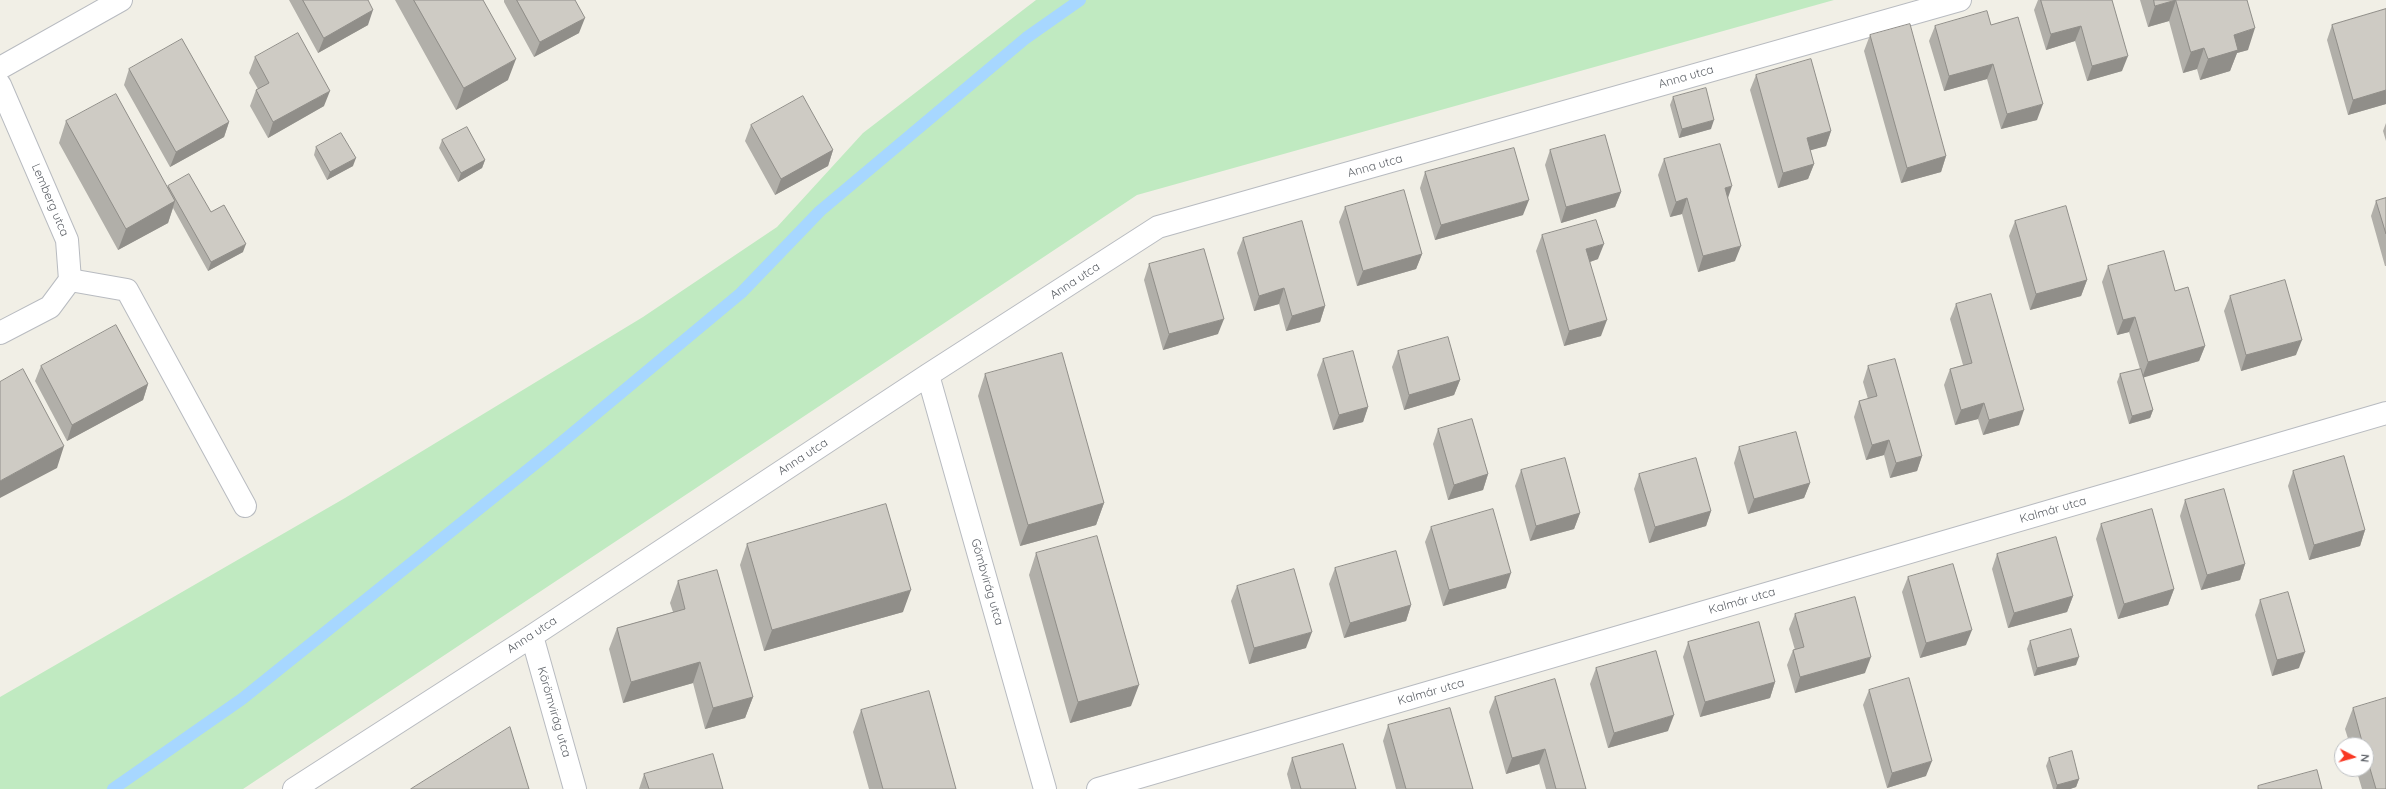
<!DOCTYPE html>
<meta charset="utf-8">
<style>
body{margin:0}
#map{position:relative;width:2386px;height:789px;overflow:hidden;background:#f1efe6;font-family:Quicksand,sans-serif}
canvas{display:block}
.north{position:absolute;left:2334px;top:737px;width:40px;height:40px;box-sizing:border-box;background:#fff;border:1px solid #bec0c2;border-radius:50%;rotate:96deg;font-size:11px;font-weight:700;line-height:16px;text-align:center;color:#5d6167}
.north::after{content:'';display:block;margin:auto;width:14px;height:18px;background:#f93823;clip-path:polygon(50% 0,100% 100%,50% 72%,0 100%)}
</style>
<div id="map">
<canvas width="2386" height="789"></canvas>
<div class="north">N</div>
</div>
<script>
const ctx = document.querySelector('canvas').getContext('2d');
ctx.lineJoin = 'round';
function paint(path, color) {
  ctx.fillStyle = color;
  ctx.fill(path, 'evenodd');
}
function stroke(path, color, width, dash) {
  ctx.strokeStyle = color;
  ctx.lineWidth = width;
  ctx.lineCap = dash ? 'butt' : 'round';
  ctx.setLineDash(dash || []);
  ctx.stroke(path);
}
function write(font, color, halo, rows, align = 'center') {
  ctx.font = font + ' Quicksand,sans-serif';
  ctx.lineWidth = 3.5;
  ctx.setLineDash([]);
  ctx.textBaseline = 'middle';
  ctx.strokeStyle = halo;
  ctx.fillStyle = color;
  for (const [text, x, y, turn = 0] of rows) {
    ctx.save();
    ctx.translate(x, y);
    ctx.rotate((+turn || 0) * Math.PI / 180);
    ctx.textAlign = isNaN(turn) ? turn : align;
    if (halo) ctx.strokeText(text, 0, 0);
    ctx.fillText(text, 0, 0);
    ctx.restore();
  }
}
paint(new Path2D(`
 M1036 0H1834L1137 195 243 789H0V697L345 498 643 317 777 227 863 133Z`), '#c0eac1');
stroke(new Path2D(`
 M113 789 242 699 550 452 741 293 820 211 1026 38 1080 0`), '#a7d7ff', 12);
const lane = new Path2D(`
 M70 280 127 290 245 506`);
const street = new Path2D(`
 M0 68 121 0
 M0 85 67 240 70 280 50 307 0 333
 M928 375 1045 789
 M532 636 575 789
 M294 789 532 636 928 375 1158 227 1960 0
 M1098 789 2386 413`);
stroke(lane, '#b8bbc0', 24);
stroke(street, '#b8bbc0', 24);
stroke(lane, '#fff', 22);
stroke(street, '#fff', 22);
paint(new Path2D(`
 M289 0H368V25L318 53Z
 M395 0H483L508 80 456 110Z
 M504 0H575L579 33 534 57 504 2Z
 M2038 0H2112L2122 71 2087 81 2075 41 2046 50 2034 10Z
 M2140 0H2247L2248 50 2237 53 2230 71 2200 80 2197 69 2183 73 2169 21 2148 27Z
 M2386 9V104L2348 115 2327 40 2332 25Z
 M1991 25 2037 120 2001 129 1987 79 1944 91 1929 41 1935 26Z
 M1870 35 1946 156 1941 172 1901 183 1864 51Z
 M255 57 324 106 268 138 250 106 256 90 258 89 249 73Z
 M129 69 229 122 224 137 170 167 124 85Z
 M1756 75 1831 131 1826 146 1810 150 1814 164 1808 179 1778 188 1750 90Z
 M1673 97 1711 129 1679 138 1670 105Z
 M66 121 168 188V186L211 212 243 252 208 271 173 208 168 223 118 250 59 143Z
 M2386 123V141L2383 131Z
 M751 125 833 150 828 166 775 195 745 141Z
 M442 140 485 160 482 168 458 182 439 148Z
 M316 147 353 166 327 180 314 155Z
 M1550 150 1621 192 1615 207 1561 223 1545 165Z
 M1664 159 1728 198 1735 261 1698 272 1682 214 1670 217 1658 175Z
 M1425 172 1523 215 1435 240 1420 188Z
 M2386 198V266H2385L2371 216 2376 201Z
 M1345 207 1422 254 1416 269 1357 286 1339 222Z
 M2015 221 2087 280 2081 296 2030 310 2009 236Z
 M1542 235 1598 259 1590 262 1601 336 1564 346 1536 251Z
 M1243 238 1325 306 1320 322 1286 331 1279 304 1254 311 1237 253Z
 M1149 264 1218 334 1163 350 1144 280Z
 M2108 266 2175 291 2205 346 2199 361 2143 377 2153 410 2150 418 2129 424 2117 382 2120 374 2140 369 2129 332 2117 335 2102 282Z
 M2230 296 2296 355 2241 371 2224 311Z
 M1956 304 2019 425 1983 435 1978 419 1955 425 1944 385 1950 369 1963 365 1950 319Z
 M1398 351 1460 380 1454 395 1404 410 1392 367Z
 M1323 359 1368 407 1363 422 1333 430 1317 375Z
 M41 366 148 384 143 400 67 441 35 381Z
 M1868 366 1922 456 1917 471 1890 478 1884 455 1866 460 1854 417 1859 401 1868 399 1863 382Z
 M985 374 1104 503 1096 525 1020 546 978 396Z
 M1438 429 1488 474 1483 490 1448 500 1433 444Z
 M1739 447 1810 483 1804 498 1748 514 1734 463Z
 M1521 470 1580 513 1574 529 1530 541 1515 486Z
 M2293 471 2365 530 2360 546 2309 560 2288 486Z
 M1639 474 1711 511 1706 526 1649 543 1634 489Z
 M2185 500 2245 564 2240 580 2201 590 2180 516Z
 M2101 524 2174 589 2168 605 2118 619 2096 539Z
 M1431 527 1506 588 1443 606 1425 542Z
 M747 544 903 612 764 651 740 565Z
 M1036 553 1131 706 1070 723 1029 575Z
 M1997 554 2073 596 2067 612 2008 628 1992 569Z
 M1335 568 1411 605 1406 621 1344 638 1329 584Z
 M1908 577 1966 645 1920 658 1902 592Z
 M678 581 753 697 745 718 705 729 693 683 623 703 609 649 617 628 673 612 670 603Z
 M1237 586 1306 648 1249 664 1231 601Z
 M2260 600 2299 668 2272 676 2255 615Z
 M1795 614 1865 673 1795 693 1787 665 1793 650H1795L1789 629Z
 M2030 641 2076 665 2034 676 2027 649Z
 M1688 642 1775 682 1770 698 1700 717 1683 657Z
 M1596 668 1668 731 1608 748 1590 684Z
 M1869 690 1926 776 1887 788 1863 705Z
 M1495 697 1586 789H1546L1539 764 1506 774 1489 712Z
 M2353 708 2386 789H2362L2356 769H2366V745H2350L2345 729Z
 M861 710 956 789H869L853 732Z
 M1388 725 1473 789H1396L1383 741Z
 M1292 758 1356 789H1291L1287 774Z
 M2049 758 2079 779 2076 787 2070 789H2053L2046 766Z
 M644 774 723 789H639Z`), '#b1afa9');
paint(new Path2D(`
 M2176 0 2169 21 2148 27 2155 6Z
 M373 10 368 25 318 53 324 38Z
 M585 18 579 33 534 57 540 42Z
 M2081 26 2075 41 2046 50 2051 34Z
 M2255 28 2248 50 2237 53 2230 71 2200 80 2208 59 2234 35Z
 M2204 48 2197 69 2183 73 2191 52Z
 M2128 56 2122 71 2087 81 2092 66Z
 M516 59 508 80 456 110 464 88Z
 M1993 64 1987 79 1944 91 1949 76Z
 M2386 90V104L2348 115 2353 100Z
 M330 91 324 106 268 138 273 122Z
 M2043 104 2037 120 2001 129 2007 114Z
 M1714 120 1711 129 1679 138 1682 129Z
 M229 122 224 137 170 167 176 152Z
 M1831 131 1826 146 1801 153 1807 138Z
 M833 150 828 166 775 195 781 179Z
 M1946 156 1941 172 1901 183 1907 168Z
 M356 158 353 166 327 180 330 172Z
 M485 160 482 168 458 182 461 173Z
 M1814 164 1808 179 1778 188 1783 173Z
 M1732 186 1727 201 1725 188Z
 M1621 192 1615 207 1561 223 1566 207Z
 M1687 198 1682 214 1670 217 1676 202Z
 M1529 200 1523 215 1435 240 1441 225Z
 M175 201 168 223 118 250 126 229Z
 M246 244 243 252 208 271 211 262Z
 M1604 244 1598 259 1581 265 1586 249Z
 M1741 246 1735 261 1698 272 1703 256Z
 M1422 254 1416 269 1357 286 1363 271Z
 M2087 280 2081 296 2030 310 2036 294Z
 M1284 288 1279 304 1254 311 1259 296Z
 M1325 306 1320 322 1286 331 1292 316Z
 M2135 317 2129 332 2117 335 2123 320Z
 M1224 319 1218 334 1163 350 1169 334Z
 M1607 320 1601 336 1564 346 1569 331Z
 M2302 340 2296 355 2241 371 2246 355Z
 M2205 346 2199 361 2142 378 2148 362Z
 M1460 380 1454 395 1404 410 1409 395Z
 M148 384 143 400 67 441 72 425Z
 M1984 403 1978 419 1955 425 1961 410Z
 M1368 407 1363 422 1333 430 1339 415Z
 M2024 410 2019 425 1983 435 1989 420Z
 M2153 410 2150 418 2129 424 2132 416Z
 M1889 440 1884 455 1866 460 1872 445Z
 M64 446 57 468 0 498V481Z
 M1922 456 1917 471 1890 478 1896 463Z
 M1488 474 1483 490 1448 500 1454 485Z
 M1810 483 1804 498 1748 514 1754 499Z
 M1104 503 1096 525 1020 546 1028 525Z
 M1711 511 1706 526 1649 543 1655 527Z
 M1580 513 1574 529 1530 541 1536 526Z
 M2365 530 2360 546 2309 560 2314 545Z
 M2245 564 2240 580 2201 590 2207 575Z
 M1511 573 1506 588 1443 606 1449 590Z
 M2174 589 2168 605 2118 619 2124 604Z
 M911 590 903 612 764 651 772 630Z
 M2073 596 2067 612 2008 628 2014 613Z
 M1411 605 1406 621 1344 638 1350 623Z
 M1972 630 1966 645 1920 658 1926 643Z
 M1312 632 1306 648 1249 664 1254 648Z
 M2305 652 2299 668 2272 676 2277 660Z
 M1871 657 1865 673 1795 693 1800 677Z
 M2079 657 2076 665 2034 676 2037 668Z
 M700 662 693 683 623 703 631 682Z
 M1775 682 1770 698 1700 717 1705 702Z
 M1139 685 1131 706 1070 723 1078 702Z
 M753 697 745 718 705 729 713 708Z
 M1674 715 1668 731 1608 748 1614 733Z
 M1545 749 1539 764 1506 774 1512 758Z
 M1932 761 1926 776 1887 788 1892 773Z
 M2079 779 2076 787 2070 789H2056L2057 785Z`), '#908e89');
const building = new Path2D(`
 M303 0H368L373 10 324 38Z
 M414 0H483L516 59 464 88Z
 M517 0H575L585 18 540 42Z
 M2041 0H2112L2128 56 2092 66 2081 26 2051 34Z
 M2154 0H2176L2155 6Z
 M2176 0H2247L2255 28 2234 35 2238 50 2208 59 2204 48 2191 52Z
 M2386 9V90L2353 100 2332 25Z
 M1987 11 1991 25 2018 17 2043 104 2007 114 1993 64 1949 76 1935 26Z
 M1910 24 1946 156 1907 168 1870 35Z
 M298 33 330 91 273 122 256 90 269 83 255 57Z
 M182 39 229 122 176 152 129 69Z
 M1811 59 1831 131 1807 138 1814 164 1783 173 1756 75Z
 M1706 88 1714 120 1682 129 1673 97Z
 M116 94 175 201 126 229 66 121Z
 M803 96 833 150 781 179 751 125Z
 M467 127 485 160 461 173 442 140Z
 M341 133 356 158 330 172 316 147Z
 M1605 135 1621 192 1566 207 1550 150Z
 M1720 144 1732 186 1725 188 1741 246 1703 256 1687 198 1676 202 1664 159Z
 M1514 148 1529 200 1441 225 1425 172Z
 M189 174 211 212 224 205 246 244 211 262 168 186Z
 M1404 190 1422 254 1363 271 1345 207Z
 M2386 198V234L2376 201Z
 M2066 206 2087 280 2036 294 2015 221Z
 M1596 220 1604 244 1586 249 1607 320 1569 331 1542 235Z
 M1302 221 1325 306 1292 316 1284 288 1259 296 1243 238Z
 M1204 249 1224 319 1169 334 1149 264Z
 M2164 251 2175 291 2188 287 2205 346 2148 362 2135 317 2123 320 2108 266Z
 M2285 280 2302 340 2246 355 2230 296Z
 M1991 294 2024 410 1989 420 1984 403 1961 410 1950 369 1972 363 1956 304Z
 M116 325 148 384 72 425 41 366Z
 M1448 337 1460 380 1409 395 1398 351Z
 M1353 351 1368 407 1339 415 1323 359Z
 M1062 353 1104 503 1028 525 985 374Z
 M1895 359 1922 456 1896 463 1889 440 1872 445 1859 401 1877 396 1868 366Z
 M23 369 64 446 0 481V382Z
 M2141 369 2153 410 2132 416 2120 374Z
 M1472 419 1488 474 1454 485 1438 429Z
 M1796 432 1810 483 1754 499 1739 447Z
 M2344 456 2365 530 2314 545 2293 471Z
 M1565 458 1580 513 1536 526 1521 470Z
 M1696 458 1711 511 1655 527 1639 474Z
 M2224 489 2245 564 2207 575 2185 500Z
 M886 504 911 590 772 630 747 544Z
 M1493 509 1511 573 1449 590 1431 527Z
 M2152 509 2174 589 2124 604 2101 524Z
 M1097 536 1139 685 1078 702 1036 553Z
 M2056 537 2073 596 2014 613 1997 554Z
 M1396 551 1411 605 1350 623 1335 568Z
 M1953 564 1972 630 1926 643 1908 577Z
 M1294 569 1312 632 1254 648 1237 586Z
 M717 570 753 697 713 708 700 662 631 682 617 628 685 609 678 581Z
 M2288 592 2305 652 2277 660 2260 600Z
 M1855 597 1871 657 1800 677 1793 650 1804 647 1795 614Z
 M1759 622 1775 682 1705 702 1688 642Z
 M2071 629 2079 657 2037 668 2030 641Z
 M1656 651 1674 715 1614 733 1596 668Z
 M1909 678 1932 761 1892 773 1869 690Z
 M1555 679 1586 789H1556L1545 749 1512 758 1495 697Z
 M929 691 956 789H883L861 710Z
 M2386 698V789H2376L2366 755V745H2363L2353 708Z
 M1450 708 1473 789H1406L1388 725Z
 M510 727 529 789H411Z
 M1343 744 1356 789H1301L1292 758Z
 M2072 751 2079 779 2057 785 2049 758Z
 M713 754 723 789H649L644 774Z
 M2317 770 2322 789H2258V786Z`);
paint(building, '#cecbc4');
stroke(building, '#908e89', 1);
write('12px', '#5d6167', '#fff', [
 ["Anna utca",1686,77,-16],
 ["Anna utca",1375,166,-16],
 ["Lemberg utca",50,200,67],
 ["Anna utca",1075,281,-33],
 ["Anna utca",803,457,-33],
 ["Kalmár utca",2053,510,-16],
 ["Gömbvirág utca",987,582,74],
 ["Kalmár utca",1742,601,-16],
 ["Anna utca",532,635,-33],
 ["Kalmár utca",1431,692,-16],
 ["Körömvirág utca",554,712,74]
]);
</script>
